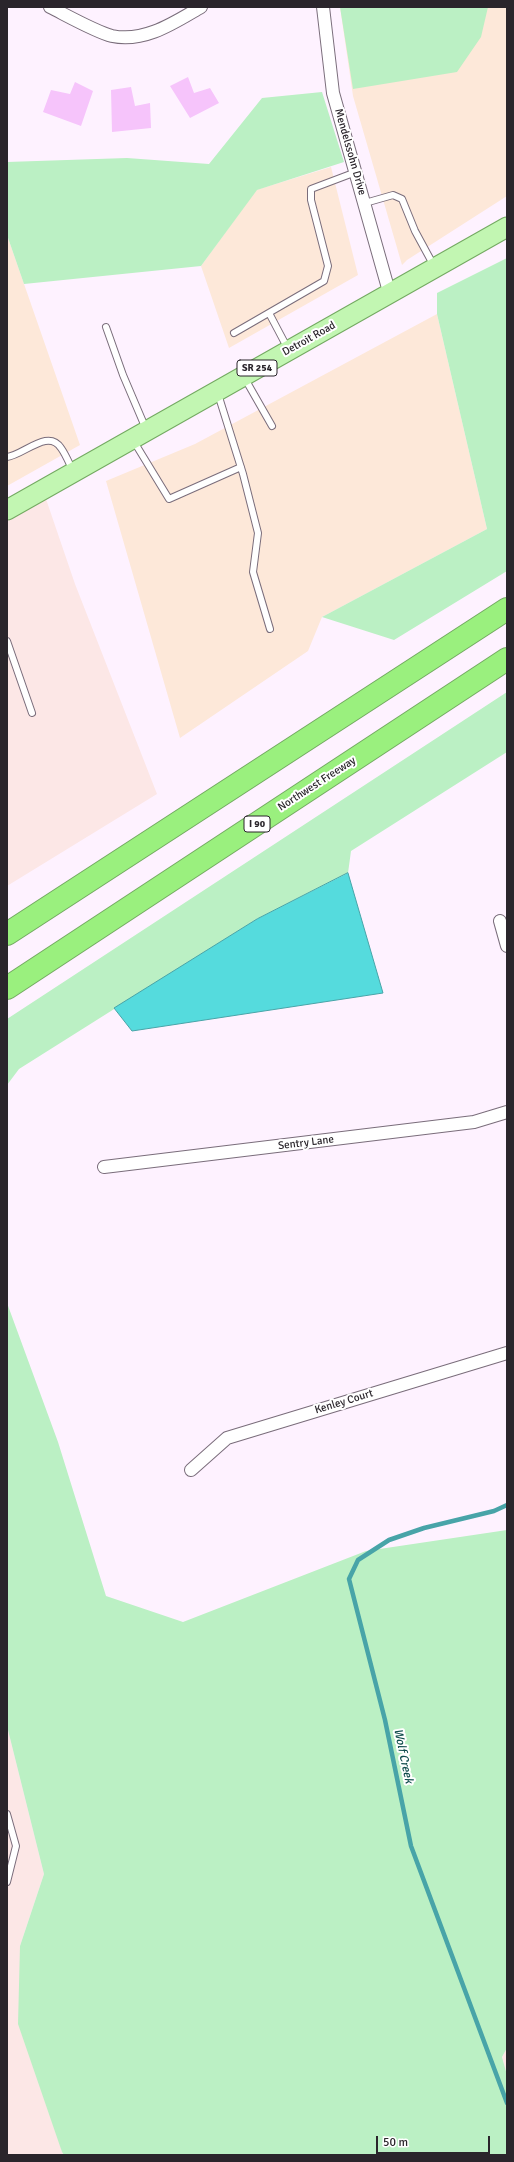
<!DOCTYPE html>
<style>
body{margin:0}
#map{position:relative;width:514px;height:2162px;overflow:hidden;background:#fef2ff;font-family:Signika,sans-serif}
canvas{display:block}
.frame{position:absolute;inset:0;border:8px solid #2a252b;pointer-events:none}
.scale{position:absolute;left:376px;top:2136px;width:114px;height:18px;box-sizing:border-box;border:2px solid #2a252b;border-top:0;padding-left:5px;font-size:12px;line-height:14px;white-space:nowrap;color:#2a252b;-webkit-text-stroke:3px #fff;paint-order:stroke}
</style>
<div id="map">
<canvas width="514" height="2162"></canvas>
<div class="frame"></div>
<div class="scale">50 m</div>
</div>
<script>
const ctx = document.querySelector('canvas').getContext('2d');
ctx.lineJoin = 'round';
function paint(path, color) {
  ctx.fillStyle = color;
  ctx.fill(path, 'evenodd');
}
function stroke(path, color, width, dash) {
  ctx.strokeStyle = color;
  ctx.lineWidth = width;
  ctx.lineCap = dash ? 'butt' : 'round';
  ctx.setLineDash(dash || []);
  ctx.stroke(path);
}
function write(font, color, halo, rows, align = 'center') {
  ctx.font = font + ' Signika,sans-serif';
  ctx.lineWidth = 4;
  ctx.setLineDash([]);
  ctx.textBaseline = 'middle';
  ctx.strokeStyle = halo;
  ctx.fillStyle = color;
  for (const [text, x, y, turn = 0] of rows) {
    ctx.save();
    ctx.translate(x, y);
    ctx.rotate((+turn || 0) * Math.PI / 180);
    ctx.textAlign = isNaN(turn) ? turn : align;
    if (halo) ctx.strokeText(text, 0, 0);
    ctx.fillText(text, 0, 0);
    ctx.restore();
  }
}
paint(new Path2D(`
 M340 7H507V196L407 260 402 265 353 96Z
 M331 167 358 275 229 348 201 266 256 190Z
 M7 235 80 445 7 486Z
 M437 314 487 529 322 617 308 651 180 738 106 481 195 444Z`), '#fde8d9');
paint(new Path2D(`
 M46 499 75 584 157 794 7 886V521Z
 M7 1726 44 1874 20 1946 62 2152 64 2155H7Z
 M507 2048V2075L502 2057Z`), '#fce7e6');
paint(new Path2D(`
 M340 7H488L481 37 457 72 353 89Z
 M322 92 344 162 257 190 201 266 24 284 7 235V162L127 158 209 164 262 98Z
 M507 258V571L394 640 322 617 487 529 437 314V293Z
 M507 692V752L351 851 348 873 257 919 19 1069 7 1085V1019Z
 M7 1303 58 1442 106 1596 183 1622 366 1551 507 1530V2048L502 2057 507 2075V2155H64L62 2152 18 2024 20 1946 44 1874 7 1726Z`), '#bbf0c4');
const water = new Path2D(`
 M348 873 383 993 132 1031 114 1008 257 919Z`);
paint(water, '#55dbdd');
stroke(water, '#48a4a8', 1);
stroke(new Path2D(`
 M507 1505 494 1511 424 1528 389 1540 358 1560 349 1579 385 1720 411 1846 507 2103`), '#48a4a8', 4.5);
paint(new Path2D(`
 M188 77 194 93 210 88 219 103 190 118 170 86Z
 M75 82 93 91 81 126 43 112 51 90 70 94Z
 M131 87 135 106 150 103 151 128 112 132 111 90Z`), '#f6c4fb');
const lane = new Path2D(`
 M365 203 393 195 402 199 415 231 434 266
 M269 313 288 349
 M106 327 123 375 146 429
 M234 333 324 281 328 266 311 200V189L356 172
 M244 377 272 426
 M218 394 243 474 258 533 253 572 270 629
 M133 440 169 499 241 467
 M7 457C24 455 48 428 61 448 66 455 69 463 73 471
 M7 641 32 713
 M7 1814 16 1846 7 1882`);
const street = new Path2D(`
 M50 7C66 15 96 32 112 36 145 43 175 22 201 7
 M323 7 333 93 390 295
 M500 921 507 946
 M104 1167 474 1122 507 1112
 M191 1470 227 1438 507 1353`);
const primary = new Path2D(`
 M7 510 507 227`);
const highway = new Path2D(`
 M7 934 507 609
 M7 988 507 659`);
stroke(lane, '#7a6d7b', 8);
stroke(street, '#7a6d7b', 14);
stroke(primary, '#73a961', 21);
stroke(highway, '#73a961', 24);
stroke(lane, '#fff', 6);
stroke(street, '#fff', 12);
stroke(primary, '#c2f6b2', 19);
stroke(highway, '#9af07e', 22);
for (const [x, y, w] of [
 [257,368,40],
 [257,824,26]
]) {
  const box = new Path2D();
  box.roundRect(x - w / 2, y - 8, w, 16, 3);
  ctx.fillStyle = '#fff';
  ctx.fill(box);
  stroke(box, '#2a252b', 1);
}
write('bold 10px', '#2a252b', null, [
 ["SR 254",257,368],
 ["I 90",257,824]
]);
write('11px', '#2a252b', '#fff', [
 ["Mendelssohn Drive",350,152,74],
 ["Detroit Road",309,339,-29],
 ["Northwest Freeway",317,784,-33],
 ["Sentry Lane",306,1143,-7],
 ["Kenley Court",344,1402,-17]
]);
write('italic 12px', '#0e4b4b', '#fff', [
 ["Wolf Creek",403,1756,78]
]);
</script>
